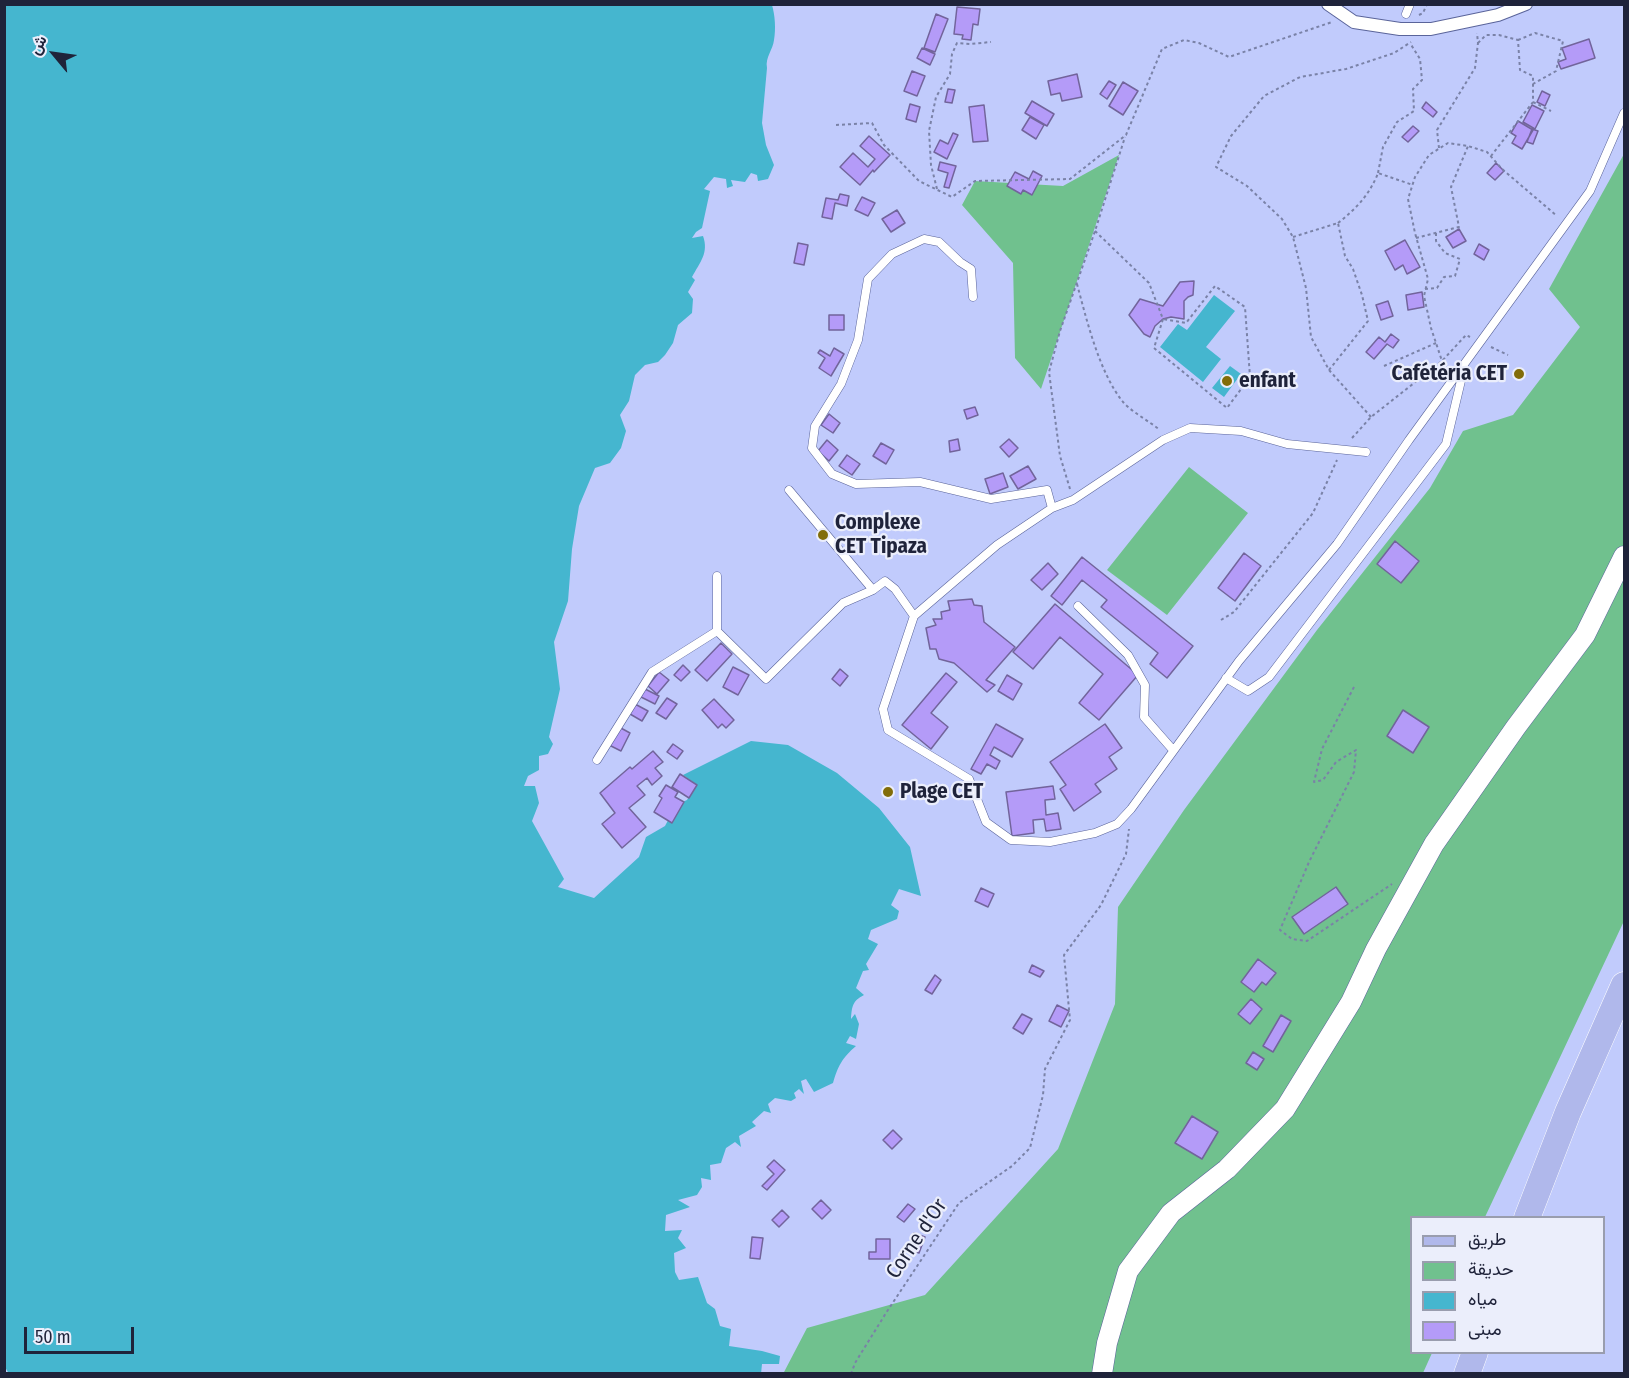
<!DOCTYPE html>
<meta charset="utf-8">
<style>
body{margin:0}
#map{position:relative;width:1629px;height:1378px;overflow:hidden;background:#c1cbfc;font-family:"Fira Sans Condensed",Vazirmatn,sans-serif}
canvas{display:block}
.frame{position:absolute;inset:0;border:6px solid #1f233a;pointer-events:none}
.legend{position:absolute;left:1410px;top:1216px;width:195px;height:138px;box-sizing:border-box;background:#ebeefb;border:2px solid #999dae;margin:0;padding:8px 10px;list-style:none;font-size:18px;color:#1f233a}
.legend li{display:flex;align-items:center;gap:12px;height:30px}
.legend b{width:30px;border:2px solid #999dae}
.north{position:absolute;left:24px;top:24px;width:60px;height:60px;-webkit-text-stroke:4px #ebeefb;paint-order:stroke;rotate:299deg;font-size:16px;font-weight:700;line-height:24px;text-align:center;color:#1f233a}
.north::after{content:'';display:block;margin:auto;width:21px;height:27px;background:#1f233a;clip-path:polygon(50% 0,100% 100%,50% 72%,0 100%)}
.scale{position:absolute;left:24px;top:1327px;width:110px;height:27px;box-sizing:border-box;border:3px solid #1f233a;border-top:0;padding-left:8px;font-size:18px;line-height:21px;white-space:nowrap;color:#1f233a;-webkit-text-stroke:4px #ebeefb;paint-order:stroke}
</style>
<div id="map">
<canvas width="1629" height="1378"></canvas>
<div class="frame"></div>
<ul class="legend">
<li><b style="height:8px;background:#b0b8eb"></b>طريق</li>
<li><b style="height:16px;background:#70c18e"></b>حديقة</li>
<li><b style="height:16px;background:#45b6cf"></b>مياه</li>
<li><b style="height:16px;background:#b49bf8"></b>مبنى</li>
</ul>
<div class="north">ش</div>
<div class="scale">50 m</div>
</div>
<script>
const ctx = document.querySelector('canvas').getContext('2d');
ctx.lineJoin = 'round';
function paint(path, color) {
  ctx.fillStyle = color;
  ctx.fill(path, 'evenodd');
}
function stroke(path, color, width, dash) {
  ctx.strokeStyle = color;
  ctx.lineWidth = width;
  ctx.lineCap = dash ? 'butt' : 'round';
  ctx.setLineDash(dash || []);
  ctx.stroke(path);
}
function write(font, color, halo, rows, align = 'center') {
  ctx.font = font + ' "Fira Sans Condensed",sans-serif';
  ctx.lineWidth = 4.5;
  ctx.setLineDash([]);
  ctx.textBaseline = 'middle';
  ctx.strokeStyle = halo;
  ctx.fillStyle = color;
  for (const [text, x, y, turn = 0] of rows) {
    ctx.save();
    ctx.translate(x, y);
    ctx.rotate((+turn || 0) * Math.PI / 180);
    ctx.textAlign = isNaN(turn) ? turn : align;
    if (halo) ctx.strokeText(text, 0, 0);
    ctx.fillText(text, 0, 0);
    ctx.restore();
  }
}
paint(new Path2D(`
 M1624 154V921L1485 1217 1412 1218V1352L1432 1353 1423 1373 783 1374 807 1328 925 1295 1058 1149 1115 1004 1118 907 1184 810 1317 630 1430 488 1463 431 1513 415 1580 327 1549 289Z
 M1119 155 1041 389 1015 358 1013 263 962 205 975 181 1063 186Z
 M1189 467 1248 513 1167 615 1107 570Z`), '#70c18e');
paint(new Path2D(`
 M4 5H772C775 15 776 29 774 40 773 50 765 57 767 68L762 123 766 145 774 165 768 179 758 181 757 175 751 173 745 182 731 180 733 186 727 188 726 179 714 177 704 189 710 191 702 228 696 232 692 238 703 236C709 253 700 262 692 277L695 280 688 292 693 299 692 313 678 325 673 343 665 355 658 362 645 365 635 375 629 401 620 415 626 431 621 448 610 463 595 468 579 506 572 549 568 601 554 642 560 689 549 737 553 744 548 754 539 756V770L528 776 524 786H535L539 803 532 821 564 879 558 887 594 898 639 857 646 837 665 826 676 805 687 800 696 784 683 775 751 741 788 745 837 773 879 808 910 847 921 896 899 889 891 905 899 911 897 919 871 930 868 939 878 944 866 964 869 970 863 971 856 988 864 995C852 1001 852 1007 851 1019L855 1014 859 1024 856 1039 850 1036 846 1043 856 1046C842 1058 838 1066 833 1083L814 1092 806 1079 801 1081 804 1094 799 1089 794 1093 796 1098 791 1101 775 1098 768 1104 771 1113 764 1111 752 1122 756 1126 739 1136 741 1147 735 1142 726 1148 721 1163 710 1165 711 1180 701 1178 702 1187 697 1195 678 1200 690 1207 666 1215 665 1231 682 1230 678 1238 686 1248 674 1253 675 1272 679 1280 698 1277 707 1303 715 1309 720 1326 731 1329 729 1346 762 1351 780 1356 779 1364H762L761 1374H9L5 1367Z
 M1214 295 1235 311 1206 347 1221 359 1203 382 1160 347 1178 324 1187 330Z
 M1230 366 1241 374 1224 397 1212 388Z`), '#45b6cf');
const building = new Path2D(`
 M957 7 980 9 978 25 973 24 971 40 962 39 963 35 954 34Z
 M936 14 948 19 935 52 924 48Z
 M1589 39 1595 58 1561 69 1558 62 1566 59 1562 48Z
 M922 48 935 54 930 65 917 58Z
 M912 71 925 76 917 96 904 91Z
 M1077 74 1082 97 1062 101 1060 93 1051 95 1048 81Z
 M1109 81 1116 85 1107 99 1100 94Z
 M1123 82 1138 91 1123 115 1109 106Z
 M948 89 955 90 952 103 945 102Z
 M1542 91 1550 95 1545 106 1537 102Z
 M1032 101 1054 114 1047 126 1025 113Z
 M1426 102 1437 112 1433 117 1422 108Z
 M910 104 920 107 916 122 906 119Z
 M984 105 988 141 973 142 969 107Z
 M1532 105 1544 111 1535 129 1523 122Z
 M1030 117 1044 125 1036 139 1022 130Z
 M1518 121 1533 130 1522 149 1512 143 1516 136 1511 133Z
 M1413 126 1419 131 1408 142 1402 137Z
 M1532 129 1538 131 1533 144 1527 142Z
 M953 133 958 135 947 159 934 152 940 140 948 144Z
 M869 136 890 155 874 172 873 170 860 185 840 167 853 153 868 167 875 159 860 146Z
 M940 162 956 166 949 188 944 187 948 173 938 170Z
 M1496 163 1504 171 1495 180 1487 173Z
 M1033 171 1042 176 1032 195 1023 190 1021 194 1007 186 1015 172 1029 179Z
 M840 194 849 196 847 206 835 203 832 219 822 217 826 198 838 200Z
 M862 197 875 203 868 216 855 210Z
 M897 210 905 223 891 232 882 219Z
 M1459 229 1466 241 1453 248 1446 237Z
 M1405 240 1420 267 1407 274 1403 265 1395 270 1385 251Z
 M798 243 808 245 804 265 794 263Z
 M1479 244 1489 250 1484 260 1474 254Z
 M1194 281 1193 295 1188 297 1184 301V319L1171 317 1163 319 1155 326 1150 337 1144 334 1129 315 1140 299 1163 306 1180 282Z
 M1422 292 1424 307 1408 310 1406 295Z
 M1388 301 1393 316 1381 320 1376 305Z
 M829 315H844V330H829Z
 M1391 334 1399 340 1393 348 1387 344 1374 359 1366 352 1379 337 1385 342Z
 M834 348 844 354 831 376 819 368 825 358 818 353 820 350 830 356Z
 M975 407 978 415 967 419 964 410Z
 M829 414 840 423 833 433 821 425Z
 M958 439 960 450 950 452 949 441Z
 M1009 439 1018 448 1009 457 1000 447Z
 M827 440 838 450 829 461 818 451Z
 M881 443 894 450 886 464 873 456Z
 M847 455 860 464 852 475 839 466Z
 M1028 466 1036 479 1018 489 1010 476Z
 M1003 473 1008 487 990 494 985 479Z
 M1395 541 1419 561 1401 583 1377 564Z
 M1244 553 1261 566 1235 601 1218 588Z
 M1082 557 1193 646 1167 678 1150 664 1158 653 1101 607 1107 600 1082 580 1062 605 1051 596Z
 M1048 563 1058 574 1042 590 1031 580Z
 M972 599 974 605 982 606 984 622 1015 647 986 680 995 685 987 692 954 663 939 659 936 649H930L926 628 936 625 933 619H942L941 612 950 610 948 601Z
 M1055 604 1138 675 1099 720 1079 703 1103 674 1060 637 1033 669 1013 652Z
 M721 643 732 654 707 681 695 670Z
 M683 665 690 672 681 681 674 675Z
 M733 667 749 675 738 695 723 687Z
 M840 669 848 676 840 686 832 679Z
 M659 672 669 680 657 694 648 686Z
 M946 673 957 682 931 713 948 727 931 749 902 725Z
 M1007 675 1022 684 1013 700 998 691Z
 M643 688 659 696 655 704 639 696Z
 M667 698 677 704 666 719 656 713Z
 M714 699 734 720 726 728 722 724 718 728 702 710Z
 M635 704 648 711 642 721 630 714Z
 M1403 710 1429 727 1413 753 1387 736Z
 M996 724 1023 739 1012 757 994 747 990 755 1000 761 996 769 987 764 981 774 971 769Z
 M1105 724 1122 748 1109 757 1117 769 1095 784 1101 792 1074 811 1060 789 1066 785 1050 762Z
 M619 727 630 733 621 751 609 745Z
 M673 744 683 751 677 759 667 752Z
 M653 751 663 762 655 768 662 776 652 785 647 778 637 786 645 795 629 808 646 827 622 848 602 824 615 813 600 793 630 767 632 769Z
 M680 774 697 785 689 798 672 787Z
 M666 785 678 792 675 797 684 802 672 823 654 812 662 798 659 796Z
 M1053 786 1055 799 1045 800 1046 815 1058 813 1061 829 1046 831 1044 819 1033 820 1034 833 1012 836 1006 792Z
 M1336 887 1348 904 1304 934 1292 917Z
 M981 888 994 894 988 907 975 901Z
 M1258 959 1276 973 1266 985 1262 982 1254 992 1241 982Z
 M1032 965 1044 971 1040 977 1029 972Z
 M935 975 941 980 932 994 925 990Z
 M1251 999 1262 1009 1250 1024 1238 1014Z
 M1057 1005 1069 1011 1061 1027 1049 1021Z
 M1022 1014 1032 1019 1023 1034 1013 1028Z
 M1281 1015 1291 1021 1273 1052 1263 1046Z
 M1253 1052 1264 1059 1257 1070 1246 1063Z
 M1192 1116 1218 1132 1202 1159 1175 1143Z
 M893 1130 902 1139 892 1149 883 1140Z
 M774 1160 785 1170 767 1190 762 1186 774 1174 767 1167Z
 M821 1200 831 1210 822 1219 812 1209Z
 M908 1204 915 1209 904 1222 897 1217Z
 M782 1210 789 1217 779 1227 772 1220Z
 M914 1233 925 1237 919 1253 908 1249Z
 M752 1237 763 1238 760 1259 750 1258Z
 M876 1239H890V1259H869V1252H876Z`);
paint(building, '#b49bf8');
stroke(building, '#72649b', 1.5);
const service = new Path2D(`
 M1406 14 1410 4
 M789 490 873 590 885 581 895 589 914 616 883 709 888 730 969 779 986 822 1011 840 1050 842 1095 833 1117 824 1131 809 1239 661 1337 544 1409 440 1566 224 1590 191 1624 113
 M1052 508 1073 500 1163 440 1190 428 1241 431 1287 444 1366 452
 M717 576V631L766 679 843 603 873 590
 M1078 606 1128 655 1145 685 1144 717 1173 750
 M914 616 997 545 1052 508 1047 490 991 499 920 482 856 484 832 474 812 448 815 426 841 384 858 340 868 279 892 254 924 239 939 242 960 262 971 269 973 297
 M1226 678 1248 691 1269 677 1446 444 1464 368
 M597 760 652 672 717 631`);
const pedestrian = new Path2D(`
 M1328 4 1354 22 1400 29H1431L1498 15 1526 4`);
const tertiary = new Path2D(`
 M1102 1374 1107 1343 1128 1271 1171 1213 1227 1169 1285 1109 1351 1002 1376 949 1434 844 1516 727 1585 635 1624 556`);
const primary = new Path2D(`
 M1527 1218 1568 1112 1624 985
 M1467 1374 1475 1352`);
stroke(service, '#5a649a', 9);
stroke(pedestrian, '#5a649a', 14);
stroke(tertiary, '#5a649a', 21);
stroke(primary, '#fff', 27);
stroke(new Path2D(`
 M1419 15 1423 13 1427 4
 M1518 40 1535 33 1563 41 1556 71 1533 84
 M1478 43 1486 35H1499L1518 40 1520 70 1533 76V102L1491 156
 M1533 102 1551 111
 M836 125 872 123 884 145 919 181 952 197 975 181 1070 179 1126 135 1162 49 1184 40 1199 43 1229 57 1332 22
 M1439 148 1437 130 1475 68 1478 43 1477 33
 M1378 173 1383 147 1397 122 1414 111 1413 89 1422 80 1420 59 1410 43
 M937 189 931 165 929 131 936 97 950 74 952 54 957 43 970 44 991 42
 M1338 223C1356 209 1370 194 1378 173L1413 185
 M1095 231 1149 283 1163 319 1154 348 1227 408 1250 377 1245 307 1215 286 1186 323 1163 319
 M1293 237 1338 223 1345 256 1353 269 1362 295 1368 321 1329 370
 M1416 238 1459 227 1451 187 1468 146
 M1077 284C1087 321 1099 372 1123 402 1133 413 1149 421 1160 430
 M1425 289 1437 288 1444 277 1455 276 1460 259 1445 253 1436 241V233
 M1491 347 1508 355
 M1384 366 1436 343
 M1445 370 1431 328 1424 296 1428 279 1415 233 1408 199 1415 177 1429 155 1448 143 1468 146 1487 152 1502 169 1557 216
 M1371 417 1329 370 1311 337 1306 288 1293 237 1282 219 1247 186 1216 167 1231 136 1264 96 1300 77 1346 69 1394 53 1411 42
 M1352 438 1371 417 1442 361 1466 335 1470 337
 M1070 489 1060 456 1049 372 1060 331 1095 231 1125 137
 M1221 620 1234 612 1313 513 1337 460
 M1354 687 1322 749 1314 782 1323 780 1336 762 1356 750 1354 772 1309 862 1280 930 1292 939 1307 941 1392 884
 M851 1374 855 1363 886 1313 959 1203 1012 1166 1030 1148 1043 1095 1045 1069 1070 1020 1064 955 1101 905 1126 854 1129 829`), '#7a82a7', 2, [3, 3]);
stroke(service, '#fff', 8);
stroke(pedestrian, '#fff', 12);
stroke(tertiary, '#fff', 20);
stroke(primary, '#b0b8eb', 26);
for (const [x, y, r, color] of [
 [1519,374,6,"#826d09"],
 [1227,381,6,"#826d09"],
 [823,535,6,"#826d09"],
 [888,792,6,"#826d09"]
]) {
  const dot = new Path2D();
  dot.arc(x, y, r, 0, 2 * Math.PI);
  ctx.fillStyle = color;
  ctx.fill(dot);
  stroke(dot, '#ebeefb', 2);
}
write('bold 21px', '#1f233a', '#ebeefb', [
 ["Cafétéria CET",1507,374,"right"],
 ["enfant",1239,381],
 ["Complexe",835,523],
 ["CET Tipaza",835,547],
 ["Plage CET",900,792]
], 'left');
write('21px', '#1f233a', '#ebeefb', [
 ["Corne d'Or",917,1239,-56]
]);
</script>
